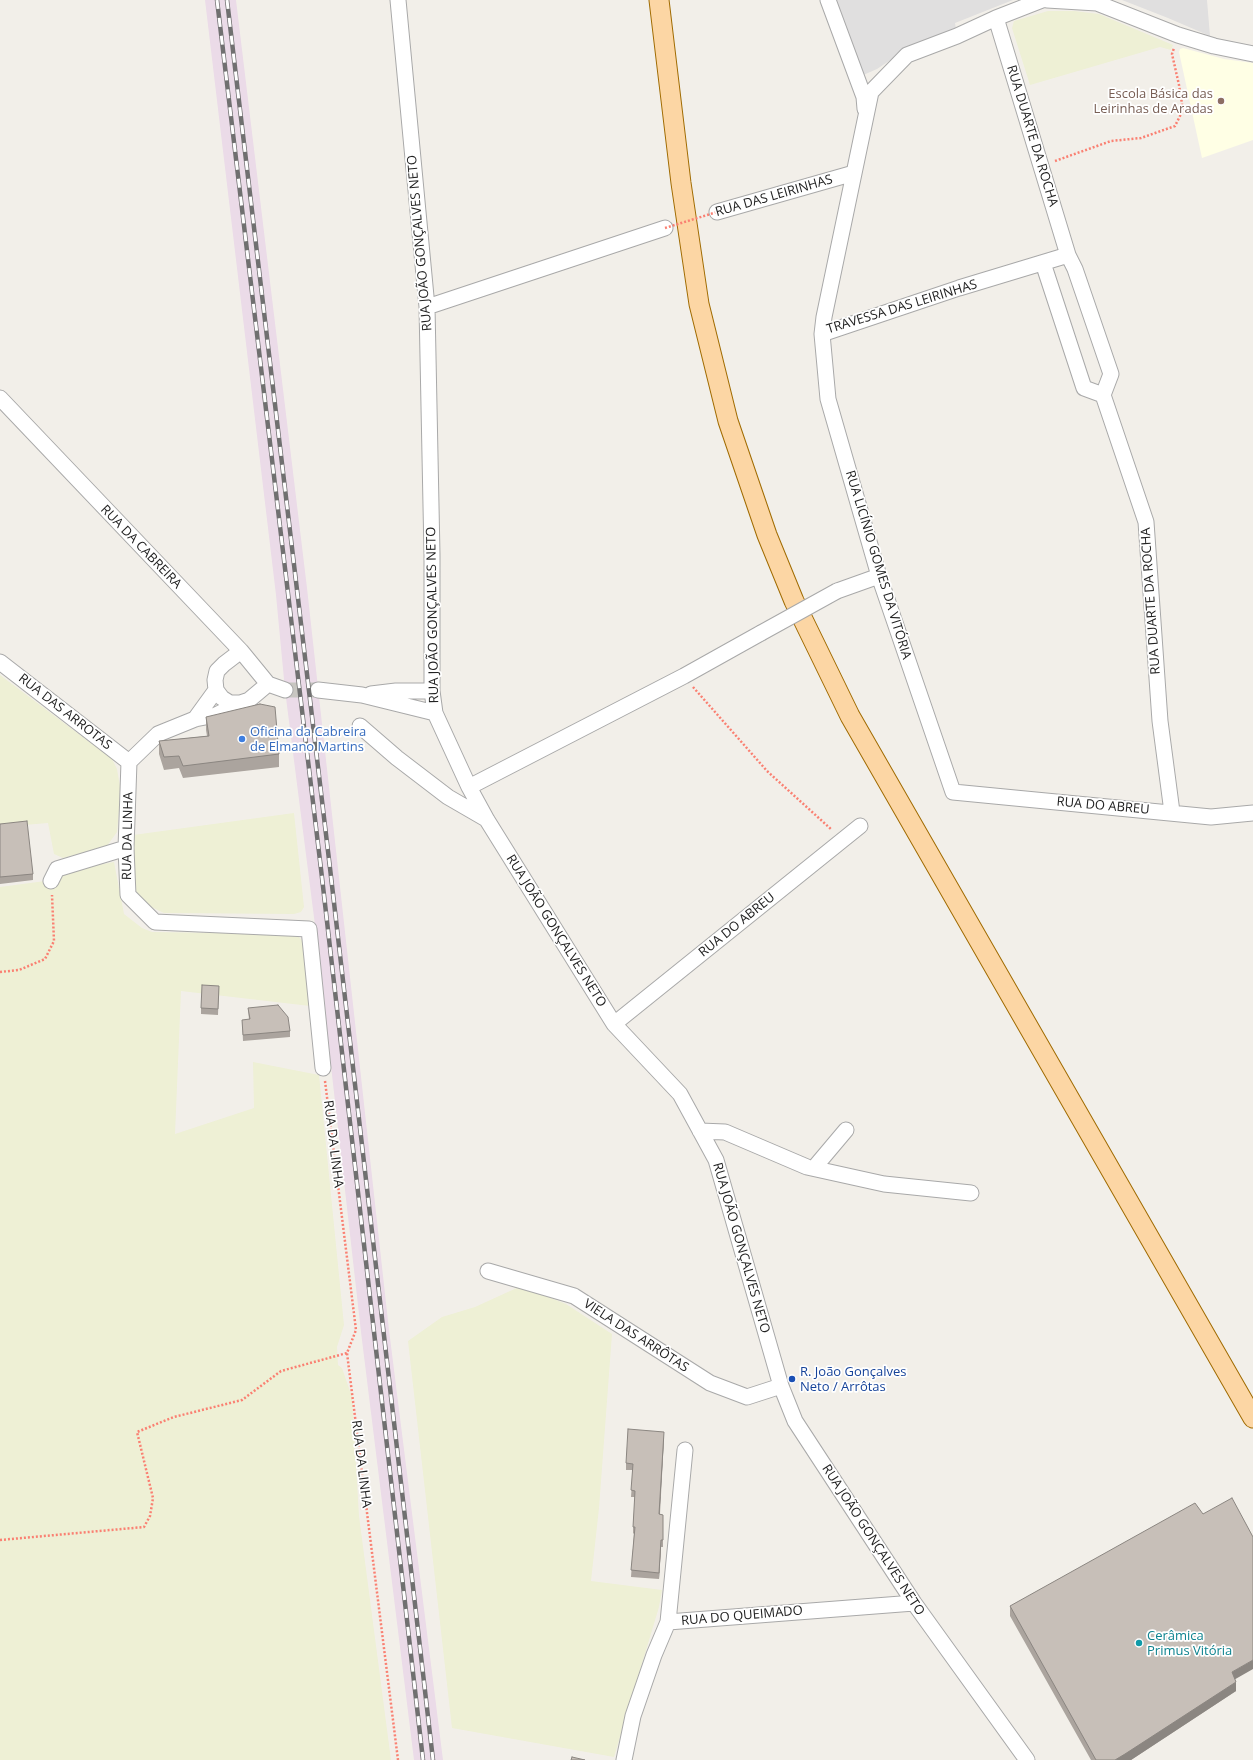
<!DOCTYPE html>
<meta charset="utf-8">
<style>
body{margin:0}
canvas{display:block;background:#f2efe9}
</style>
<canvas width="1253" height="1760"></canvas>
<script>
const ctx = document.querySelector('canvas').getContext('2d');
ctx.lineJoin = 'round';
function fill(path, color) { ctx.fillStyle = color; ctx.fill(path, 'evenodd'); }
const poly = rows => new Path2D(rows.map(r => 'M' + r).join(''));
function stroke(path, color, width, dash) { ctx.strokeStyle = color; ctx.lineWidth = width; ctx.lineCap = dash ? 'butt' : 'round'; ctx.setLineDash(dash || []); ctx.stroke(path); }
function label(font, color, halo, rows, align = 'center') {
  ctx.font = font + ' "Open Sans",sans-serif'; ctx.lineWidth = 3.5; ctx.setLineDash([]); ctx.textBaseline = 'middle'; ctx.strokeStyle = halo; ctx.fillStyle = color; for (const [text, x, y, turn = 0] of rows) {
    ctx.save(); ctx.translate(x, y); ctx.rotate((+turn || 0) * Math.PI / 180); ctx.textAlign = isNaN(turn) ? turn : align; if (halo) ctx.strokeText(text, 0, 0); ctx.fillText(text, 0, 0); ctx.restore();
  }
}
const residential = poly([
 [834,0,1013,0,955,23,956,29,913,45,877,69,861,76],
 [1122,0,1207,0,1210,36,1168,18]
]);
const industrial = poly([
 [205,0,236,0,307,588,389,1330,443,1760,414,1760,361,1332,316,933,285,690,276,595]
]);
const education = poly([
 [1183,48,1224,59,1253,63,1253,140,1202,158,1179,52,1180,49]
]);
const farmland = poly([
 [1048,11,1074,11,1099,14,1173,45,1171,50,1160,47,1030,85,1012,28,1014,21],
 [0,675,112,759,117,769,120,786,119,811,117,832,107,846,63,858,54,854,48,823,0,827],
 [294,813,304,907,301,912,294,914,164,913,147,905,139,897,135,888,133,835],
 [114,862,124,914,142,928,152,932,292,934,299,937,306,946,310,1006,181,991,175,1134,254,1108,253,1062,319,1075,344,1325,337,1347,338,1365,342,1368,352,1397,359,1516,391,1760,0,1760,0,887,45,881,62,872],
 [521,1286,566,1304,612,1334,599,1508,591,1581,662,1590,659,1607,614,1757,452,1728,408,1341,442,1317,475,1307]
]);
const minorTunnel = poly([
 [285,690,318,690]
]);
const path = poly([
 [1055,161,1111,141,1141,138,1175,126,1183,110,1179,85,1172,54,1174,48],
 [693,687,767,771,832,830],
 [0,972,19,970,45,959,54,941,52,895],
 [325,1081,356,1330,347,1353,398,1760],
 [0,1540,144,1527,150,1516,153,1498,137,1432,174,1417,242,1400,281,1371,347,1353]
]);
const minor = poly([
 [398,0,427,307,432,555,432,691,435,713,469,787,487,820,614,1024,680,1094,716,1160,781,1386,795,1421,914,1603,1027,1760],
 [828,0,864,97,865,109],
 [1042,0,996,18,957,36,907,55,871,92,824,317,822,334,828,399,879,576,953,792,1211,817,1253,813],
 [1047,0,1097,3,1178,35,1214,46,1253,54],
 [996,18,1068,255,1075,269,1111,374,1103,395,1084,388,1043,263],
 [717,212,854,173],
 [427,307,665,228],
 [822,334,959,288,1068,255],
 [1103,395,1146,522,1160,721,1172,812],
 [0,398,241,651,268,684,285,690],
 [837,591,879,576],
 [241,651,224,664,217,671,215,680,216,690,222,698,230,703,240,703,249,700,268,684],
 [0,662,129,762],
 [318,690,362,695,435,713],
 [371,694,396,691,432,691],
 [240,703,216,715,195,719,158,734,129,762,126,848,128,895,155,922,309,929,323,1068],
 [195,719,216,690],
 [360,726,397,758,448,797,486,819],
 [469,787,684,676,761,633],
 [51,881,57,869,126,848],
 [614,1024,860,826],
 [700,1131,725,1132,807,1167,884,1184,971,1193],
 [814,1168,846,1130],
 [488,1271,574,1296,710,1383,747,1397,781,1386],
 [668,1622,685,1450],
 [624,1760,633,1716,654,1655,668,1622,914,1603]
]);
const major = poly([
 [659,0,681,183,699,304,728,421,767,535,794,601,850,716,1253,1418]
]);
const rail = poly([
 [217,0,321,869,423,1760],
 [227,0,330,868,433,1760]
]);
const pathBridge = poly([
 [665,228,717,212]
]);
const minorBridge = poly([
 [761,633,837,591]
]);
const wall = poly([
 [206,717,279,754,279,767,183,778,179,768,164,770,159,754,159,741,207,736,206,730],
 [0,824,33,874,33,880,0,884],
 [219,986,218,1015,201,1014,201,1008],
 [248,1008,290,1031,290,1037,243,1041,242,1020,249,1020],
 [664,1438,660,1514,663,1515,663,1547,661,1547,659,1579,631,1577,634,1534,633,1533,633,1527,635,1497,631,1497,633,1470,626,1470,626,1463],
 [1010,1606,1235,1679,1236,1691,1131,1760,1091,1760,1010,1616]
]);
const shadedWall = poly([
 [664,1432,664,1438,659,1521,659,1514],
 [661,1540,661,1547,659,1579,659,1573],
 [1253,1660,1253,1669,1232,1681,1232,1672],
 [1236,1682,1236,1691,1131,1760,1115,1760]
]);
const building = poly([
 [260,704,275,707,279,754,183,766,179,756,164,757,159,741,209,736,206,717,260,704],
 [27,821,33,874,0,877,0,824,27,821],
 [202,985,219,986,218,1009,201,1008,202,985],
 [278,1005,288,1017,290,1031,243,1035,242,1020,250,1019,248,1008,278,1005],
 [628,1429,664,1432,659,1514,663,1515,663,1540,661,1540,659,1573,631,1570,635,1527,633,1527,635,1491,631,1490,633,1464,626,1463,628,1429],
 [1232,1498,1253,1537,1253,1660,1232,1672,1236,1682,1125,1754,1115,1760,1096,1760,1010,1606,1195,1503,1203,1514,1232,1498],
 [572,1757,585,1760,571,1760,572,1757]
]);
const markers = [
 [1221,101,4,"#8d6e63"],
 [242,739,4,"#3f7fe0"],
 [792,1379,4,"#1a4fb4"],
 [1139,1643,4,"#0f9aa8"]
];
const educationNames = [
 ["Escola Básica das",1213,94],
 ["Leirinhas de Aradas",1213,109]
];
const streetNames = [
 ["RUA DUARTE DA ROCHA",1032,136,73],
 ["RUA DAS LEIRINHAS",774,196,-16],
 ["RUA JOÃO GONÇALVES NETO",420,243,-95],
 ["TRAVESSA DAS LEIRINHAS",902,307,-17],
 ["RUA DA CABREIRA",141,547,46],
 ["RUA LICÍNIO GOMES DA VITÓRIA",878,565,73],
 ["RUA DUARTE DA ROCHA",1151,601,-94],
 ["RUA JOÃO GONÇALVES NETO",433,615,-91],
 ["RUA DAS ARROTAS",65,712,38],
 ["RUA DO ABREU",1103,806,5],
 ["RUA DA LINHA",128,836,-89],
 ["RUA DO ABREU",737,925,-39],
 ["RUA JOÃO GONÇALVES NETO",556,931,58],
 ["RUA DA LINHA",333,1144,83],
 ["RUA JOÃO GONÇALVES NETO",741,1248,74],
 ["VIELA DAS ARRÔTAS",636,1336,33],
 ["RUA DA LINHA",361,1464,83],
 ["RUA JOÃO GONÇALVES NETO",873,1540,57],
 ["RUA DO QUEIMADO",742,1616,-5]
];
const shopNames = [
 ["Oficina da Cabreira",250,732],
 ["de Elmano Martins",250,747]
];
const transitNames = [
 ["R. João Gonçalves",800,1372],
 ["Neto / Arrôtas",800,1387]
];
const cultureNames = [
 ["Cerâmica",1147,1636],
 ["Primus Vitória",1147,1651]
];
fill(residential, '#e0dfdf');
fill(industrial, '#ebdbe8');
fill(education, '#ffffe5');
fill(farmland, '#eef0d5');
stroke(minorTunnel, '#c8c6c1', 15, [15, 8]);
stroke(minor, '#a9a9a9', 17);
stroke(major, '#a06b00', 21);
stroke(path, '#fa8072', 2.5, [2, 2]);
stroke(minor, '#fff', 15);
stroke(major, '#fcd6a4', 19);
stroke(rail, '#707070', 4.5);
stroke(rail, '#fff', 3, [9]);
stroke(minorBridge, '#a9a9a9', 17, []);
stroke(pathBridge, '#fa8072', 2.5, [2, 2]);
stroke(minorBridge, '#fff', 15);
fill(wall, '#aba49e');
fill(shadedWall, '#8b8681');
fill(building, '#c7bfb8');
stroke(building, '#8b8681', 1);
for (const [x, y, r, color] of markers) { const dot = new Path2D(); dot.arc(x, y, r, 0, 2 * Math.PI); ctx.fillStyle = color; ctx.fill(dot); stroke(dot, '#fff', 1.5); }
label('13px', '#785e54', '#fff', educationNames, 'right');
label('13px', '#222', '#fff', streetNames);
label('13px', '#366cbe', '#fff', shopNames, 'left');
label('13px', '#164399', '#fff', transitNames, 'left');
label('13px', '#0d838f', '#fff', cultureNames, 'left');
</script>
